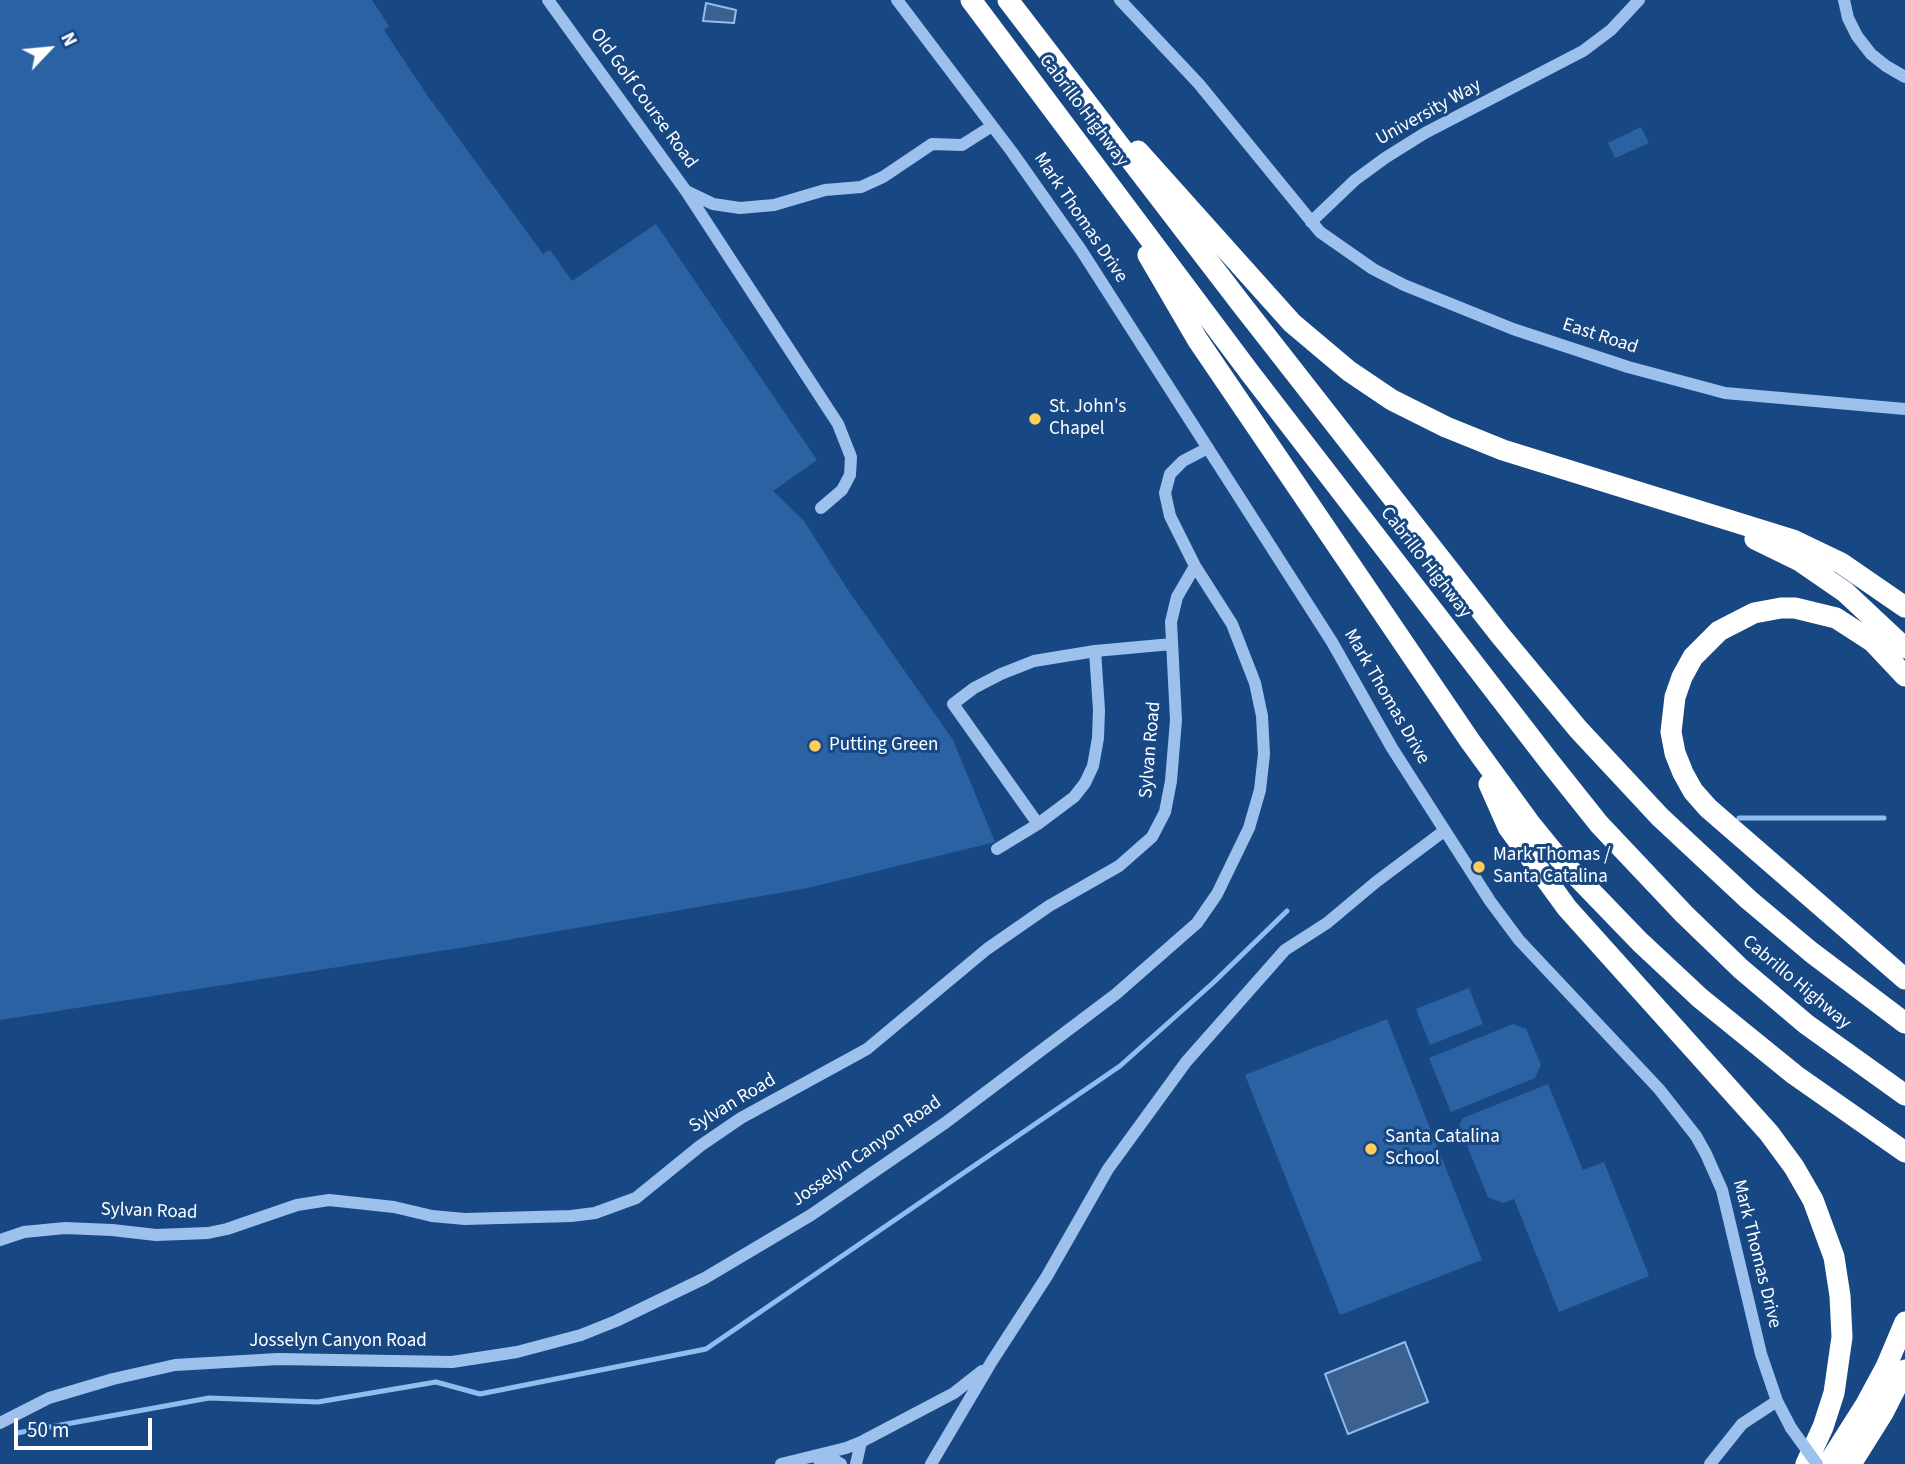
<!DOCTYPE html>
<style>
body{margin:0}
#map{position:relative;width:1905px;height:1464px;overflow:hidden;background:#184884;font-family:"Source Sans 3",sans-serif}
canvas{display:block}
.north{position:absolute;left:14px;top:14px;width:70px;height:70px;-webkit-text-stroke:5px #184884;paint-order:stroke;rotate:64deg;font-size:19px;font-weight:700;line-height:28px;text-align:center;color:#fff}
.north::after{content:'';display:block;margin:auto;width:24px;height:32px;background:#fff;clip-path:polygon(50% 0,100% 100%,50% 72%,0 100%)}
.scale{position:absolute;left:14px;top:1418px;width:138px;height:32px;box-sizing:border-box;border:4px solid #fff;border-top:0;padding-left:9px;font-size:21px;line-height:24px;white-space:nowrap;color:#fff;-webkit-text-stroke:5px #184884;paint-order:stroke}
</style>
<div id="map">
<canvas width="1905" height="1464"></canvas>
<div class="north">N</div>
<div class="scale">50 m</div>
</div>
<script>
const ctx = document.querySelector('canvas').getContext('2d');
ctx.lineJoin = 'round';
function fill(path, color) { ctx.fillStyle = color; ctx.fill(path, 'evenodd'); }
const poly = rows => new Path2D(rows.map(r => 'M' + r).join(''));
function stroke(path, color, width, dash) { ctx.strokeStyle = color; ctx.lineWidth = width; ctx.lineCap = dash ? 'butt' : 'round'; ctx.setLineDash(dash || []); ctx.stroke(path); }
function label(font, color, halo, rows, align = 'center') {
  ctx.font = font + ' "Source Sans 3",sans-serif'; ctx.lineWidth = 6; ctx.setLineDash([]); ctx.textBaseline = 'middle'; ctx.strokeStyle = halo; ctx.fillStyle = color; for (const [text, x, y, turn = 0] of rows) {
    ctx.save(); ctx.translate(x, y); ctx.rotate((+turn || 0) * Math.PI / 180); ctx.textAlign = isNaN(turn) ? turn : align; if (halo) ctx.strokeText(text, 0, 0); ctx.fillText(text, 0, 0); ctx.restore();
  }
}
const green = poly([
 [0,0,372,0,389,26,384,30,427,95,543,254,550,250,572,281,656,224,817,460,773,491,804,521,846,587,953,740,995,842,808,888,472,946,0,1020],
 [1641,127,1649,143,1615,158,1608,143],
 [1469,988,1483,1024,1430,1045,1416,1009],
 [1387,1019,1482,1260,1340,1315,1245,1075],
 [1513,1024,1526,1029,1541,1065,1535,1078,1451,1112,1429,1058],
 [1548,1084,1583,1170,1604,1162,1649,1276,1559,1312,1514,1199,1503,1203,1488,1197,1459,1126,1463,1118]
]);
const water = poly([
 [706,3,736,10,734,23,703,21,706,3],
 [1405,1342,1428,1402,1348,1434,1325,1374,1405,1342]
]);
const stream = poly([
 [1739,818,1884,818],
 [17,1433,209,1398,318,1402,436,1382,480,1394,706,1349,1120,1066,1214,982,1287,911]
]);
const minor = poly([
 [548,0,686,191,713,204,740,208,774,205,825,190,861,187,883,177,932,144,962,145,992,126],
 [897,0,1012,152,1081,250,1332,642,1392,748,1490,901,1519,940,1659,1089,1696,1136,1706,1154,1722,1190,1761,1354,1777,1401,1791,1428],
 [1120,0,1199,84,1320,232,1373,269,1404,285,1513,329,1628,367,1725,393,1905,409],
 [1844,0,1848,18,1857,36,1871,54,1886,66,1905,77],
 [686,191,838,424,851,457,850,475,842,490,821,508],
 [1311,222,1355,180,1385,158,1425,133,1583,51,1611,30,1639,0],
 [1095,651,1099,710,1098,738,1093,766,1085,783,1074,797,1038,824,953,704,974,688,1001,674,1034,661,1095,651,1172,644],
 [997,849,1038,824],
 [0,1240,24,1232,65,1228,112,1230,156,1235,208,1233,227,1229,297,1205,329,1200,394,1207,432,1216,465,1219,571,1216,595,1213,636,1198,700,1146,741,1118,867,1049,987,949,1049,906,1119,866,1152,837,1165,812,1171,781,1176,720,1171,622,1177,597,1195,566],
 [0,1423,49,1398,113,1379,175,1365,278,1359,452,1362,517,1352,581,1335,616,1321,705,1278,811,1215,945,1123,1116,994,1197,923,1217,894,1249,828,1260,790,1264,754,1262,716,1255,683,1232,624,1195,566,1170,516,1165,493,1170,474,1183,461,1208,448],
 [818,1459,834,1460,841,1464],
 [781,1464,846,1448,861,1442,954,1393,982,1371],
 [856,1464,861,1442],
 [931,1464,992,1361,1047,1276,1108,1169,1186,1062,1285,950,1327,923,1376,882,1444,831],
 [1710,1464,1742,1424,1777,1401]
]);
const highway = poly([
 [971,0,1250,373,1548,760,1599,824,1684,914,1741,969,1806,1024,1905,1095],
 [1008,0,1242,305,1500,635,1578,729,1660,817,1749,900,1811,952,1905,1023],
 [1138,151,1292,323,1349,371,1392,400,1446,427,1503,450,1793,540,1841,563,1905,607],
 [1148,255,1197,339,1470,741,1529,822,1555,854,1640,942,1700,998,1795,1075,1905,1152],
 [1755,539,1800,561,1845,592,1905,648],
 [1905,676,1873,642,1836,618,1795,608,1781,608,1754,613,1719,631,1693,657,1682,677,1675,697,1671,732,1675,753,1683,773,1693,791,1708,808,1905,979],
 [1489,784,1508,827,1567,908,1769,1133,1794,1167,1813,1200,1834,1257,1840,1296,1842,1337,1834,1393,1823,1427,1806,1464],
 [1828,1464,1866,1404,1886,1367,1905,1322],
 [1851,1464,1883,1413,1905,1370]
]);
const minorBridge = poly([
 [1791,1428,1817,1464]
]);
const markers = [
 [1035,419,7,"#ffcd58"],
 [815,746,7,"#ffcd58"],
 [1479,867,7,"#ffcd58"],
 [1371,1149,7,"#ffcd58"]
];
const streetNames = [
 ["Old Golf Course Road",643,99,54],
 ["Cabrillo Highway",1083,111,53],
 ["University Way",1429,113,-29],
 ["Mark Thomas Drive",1080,218,56],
 ["East Road",1600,337,18],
 ["Cabrillo Highway",1425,563,52],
 ["Mark Thomas Drive",1386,697,60],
 ["Sylvan Road",1151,750,-85],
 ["Cabrillo Highway",1796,983,40],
 ["Sylvan Road",733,1104,-31],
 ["Josselyn Canyon Road",867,1152,-35],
 ["Sylvan Road",149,1212,2],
 ["Mark Thomas Drive",1756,1254,76],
 ["Josselyn Canyon Road",338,1342]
];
const poiNames = [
 ["St. John's",1049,408],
 ["Chapel",1049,430],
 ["Putting Green",829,746],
 ["Mark Thomas /",1493,856],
 ["Santa Catalina",1493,878],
 ["Santa Catalina",1385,1138],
 ["School",1385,1160]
];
fill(green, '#2b62a3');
fill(water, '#3d618e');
stroke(water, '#8fbdef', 2);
stroke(stream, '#8fbdef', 5);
stroke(minor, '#9dc1ec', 12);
stroke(highway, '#fff', 21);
stroke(minorBridge, '#9dc1ec', 12);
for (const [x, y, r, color] of markers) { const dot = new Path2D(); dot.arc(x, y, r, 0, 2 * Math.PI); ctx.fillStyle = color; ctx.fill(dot); stroke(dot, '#184884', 2.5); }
label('19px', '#fff', '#184884', streetNames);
label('19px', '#fff', '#184884', poiNames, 'left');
</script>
